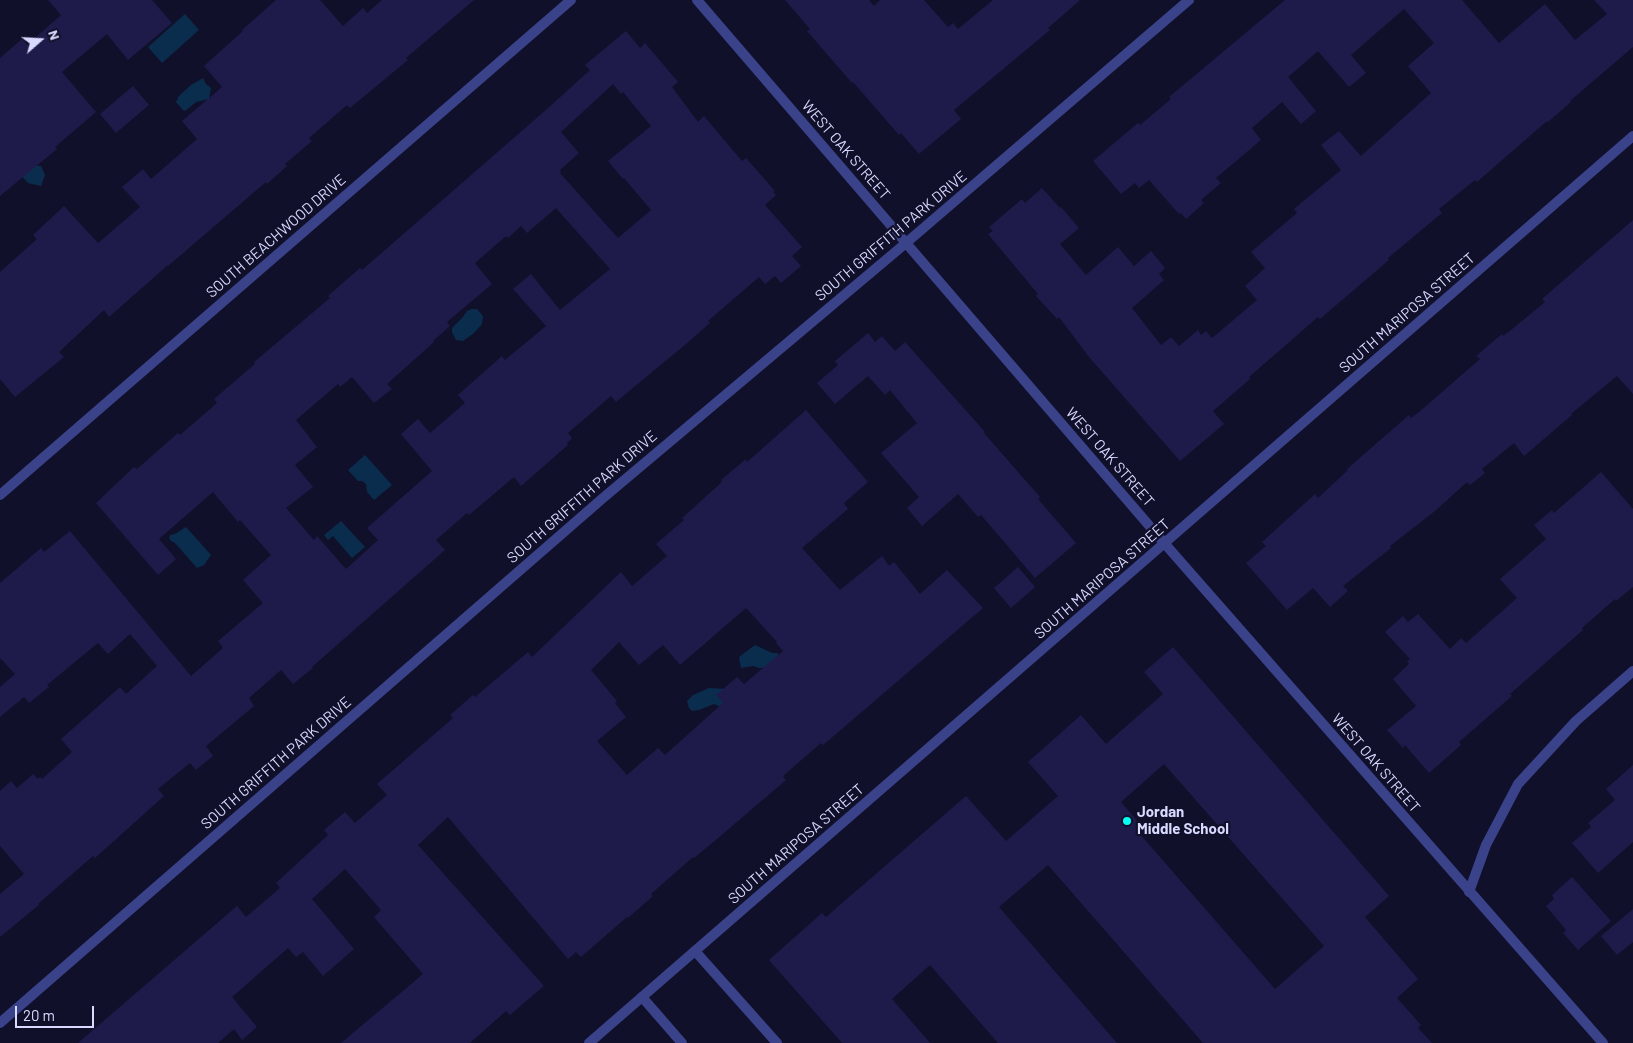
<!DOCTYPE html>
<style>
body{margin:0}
#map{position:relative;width:1633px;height:1043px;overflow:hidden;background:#10102a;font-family:Barlow,sans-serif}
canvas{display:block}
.north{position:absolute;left:15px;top:15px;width:50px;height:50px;-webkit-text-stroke:4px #10102a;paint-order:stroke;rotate:71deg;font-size:14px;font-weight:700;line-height:20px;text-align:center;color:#d9daff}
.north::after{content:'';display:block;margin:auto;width:18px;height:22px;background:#d9daff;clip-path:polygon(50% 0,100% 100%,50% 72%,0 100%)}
.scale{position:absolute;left:15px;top:1006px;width:79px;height:22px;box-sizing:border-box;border:2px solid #d9daff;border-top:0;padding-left:6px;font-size:15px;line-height:18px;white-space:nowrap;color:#d9daff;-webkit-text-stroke:4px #10102a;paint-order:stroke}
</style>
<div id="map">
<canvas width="1633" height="1043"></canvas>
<div class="north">N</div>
<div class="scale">20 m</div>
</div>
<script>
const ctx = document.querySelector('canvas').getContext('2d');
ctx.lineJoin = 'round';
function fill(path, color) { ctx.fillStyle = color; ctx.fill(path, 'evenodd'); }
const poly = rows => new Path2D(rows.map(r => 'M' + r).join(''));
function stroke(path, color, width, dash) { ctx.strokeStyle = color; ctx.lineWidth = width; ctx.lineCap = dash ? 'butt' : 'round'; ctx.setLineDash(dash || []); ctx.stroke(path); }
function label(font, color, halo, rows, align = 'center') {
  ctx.font = font + ' Barlow,sans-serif'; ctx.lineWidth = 4.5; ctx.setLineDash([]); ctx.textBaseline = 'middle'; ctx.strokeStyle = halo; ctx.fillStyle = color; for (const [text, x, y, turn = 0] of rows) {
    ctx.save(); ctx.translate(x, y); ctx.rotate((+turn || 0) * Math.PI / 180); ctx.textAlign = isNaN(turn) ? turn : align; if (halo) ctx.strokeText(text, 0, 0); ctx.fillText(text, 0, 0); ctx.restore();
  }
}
const water = poly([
 [185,14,199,30,162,63,148,47],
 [203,78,206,84,211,88,209,99,196,102,185,111,183,110,176,102,179,96,191,85],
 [9,162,41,166,45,175,41,186,28,183],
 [472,309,477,309,483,316,482,324,474,333,463,341,456,340,452,332,452,328,462,318,467,311],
 [365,455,392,485,374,500,367,492,366,484,362,481,358,481,348,470],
 [341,521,365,547,352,558,333,536,328,540,324,535],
 [186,527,211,555,204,565,197,568,175,543,171,541,169,538,170,535,175,534],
 [755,645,772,653,778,653,779,667,759,668,753,666,741,668,739,657],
 [709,688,725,689,730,692,721,707,714,704,699,710,692,711,689,708,687,701,693,695]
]);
const building = poly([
 [48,0,152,0,172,23,128,60,107,34,62,72,96,112,55,147,57,149,0,196,0,58,22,39,27,45,61,15],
 [276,0,320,0,343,26,363,8,367,13,382,0,474,0,406,58,408,60,350,108,347,105,309,138,312,141,285,164,287,166,267,184,266,182,168,266,168,265,109,317,104,310,59,352,64,357,15,397,0,379,0,272,37,239,33,235,64,206,98,243,140,207,122,187,143,169,151,179,197,139,182,121,222,87,204,66,243,31,242,30],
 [785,0,869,0,874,6,880,0,924,0,948,27,953,23,958,29,993,0,1080,0,1048,28,1050,30,954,110,961,119,919,154,901,133,899,135,853,82,852,83,807,31,810,29],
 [1285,0,1462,0,1499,43,1545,4,1575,40,1607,14,1594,0,1633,0,1633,47,1570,101,1571,102,1548,122,1547,121,1477,182,1475,180,1439,209,1442,213,1388,258,1389,260,1320,319,1318,317,1249,377,1250,379,1213,411,1224,424,1180,461,1089,357,1059,317,1057,319,1036,296,1038,294,988,234,993,231,989,227,1022,199,1025,203,1042,188,1060,208,1061,207,1079,228,1060,244,1086,275,1118,247,1134,266,1151,251,1165,268,1159,274,1164,280,1132,308,1161,345,1171,337,1179,346,1198,330,1201,335,1206,331,1212,338,1257,300,1245,286,1265,268,1251,252,1297,213,1294,209,1341,170,1321,145,1339,131,1361,156,1431,93,1408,66,1434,43,1404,9,1351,55,1366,73,1349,87,1318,51,1288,77,1316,111,1301,124,1282,102,1252,128,1261,140,1216,178,1221,183,1201,200,1204,203,1186,219,1181,213,1179,214,1149,180,1139,188,1135,183,1121,194,1093,161,1138,123,1140,125,1171,99,1169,97],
 [626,31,640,48,645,43,678,82,672,87,698,122,704,116,742,161,746,158,775,191,773,192,776,195,765,205,802,247,792,256,801,266,781,283,775,276,765,284,759,277,708,321,710,323,686,344,616,402,611,396,568,433,572,438,567,443,568,445,521,486,514,477,469,515,467,513,436,540,445,550,312,667,313,668,293,684,281,670,249,698,254,706,206,746,213,756,196,770,190,763,158,789,164,796,95,858,93,856,38,904,39,905,0,937,0,894,24,874,0,846,0,791,11,781,17,788,33,774,38,779,40,777,42,779,72,752,61,739,120,687,126,694,157,666,130,634,108,654,98,643,47,685,49,687,29,703,24,697,0,717,0,687,15,674,0,658,0,583,41,548,44,552,70,531,191,676,223,648,218,641,263,603,243,580,271,555,240,520,238,522,213,492,159,539,176,559,158,575,96,503,134,467,137,469,178,433,180,435,217,403,214,399,255,364,254,362,330,298,328,296,360,268,362,270,547,109,590,70,585,65],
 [613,84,621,94,623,92,651,126,608,161,623,179,624,178,651,210,618,238,560,173,561,172,560,170,579,153,561,132],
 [556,208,610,269,560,310,531,274,513,289,546,326,505,360,502,356,458,395,465,403,430,433,418,419,401,434,432,471,367,528,378,540,346,569,317,536,314,540,286,508,313,487,295,465,317,447,296,420,338,384,340,387,352,377,374,403,392,389,387,384,434,342,433,341,450,326,447,322,492,284,475,263,506,236,508,238,521,226,527,233],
 [133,86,149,105,116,133,100,114],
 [1633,220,1633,394,1617,376,1571,414,1572,415,1524,456,1514,443,1482,469,1485,473,1470,485,1467,482,1435,511,1390,546,1391,548,1343,586,1348,591,1330,607,1313,588,1287,610,1246,563,1266,546,1262,542,1315,494,1318,498,1348,470,1347,469,1409,415,1411,418,1419,412,1480,359,1476,356,1502,334,1503,336,1511,330,1545,302,1542,299],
 [868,333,875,342,882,336,895,351,905,342,985,432,984,433,1040,497,1038,499,1076,543,1035,578,981,515,978,517,958,494,922,526,907,508,919,497,881,453,917,423,890,390,885,395,868,376,835,404,817,383,838,365,835,361],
 [806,410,868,482,844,503,848,509,802,548,840,590,882,556,889,566,894,562,920,594,947,570,983,608,829,740,823,745,821,743,783,776,786,780,717,839,694,858,693,857,651,894,653,896,628,918,627,917,581,957,576,952,568,959,448,817,418,845,544,986,510,1015,506,1011,470,1043,341,1043,423,974,374,917,381,910,345,869,312,899,354,949,323,976,303,952,296,957,288,948,232,997,257,1027,242,1040,234,1029,218,1043,78,1043,237,906,246,917,280,888,276,883,328,835,324,830,345,812,355,823,387,795,377,784,453,718,450,715,473,695,475,697,528,652,532,657,621,572,632,586,667,556,656,544,684,520,682,518,722,482,721,480,746,459,747,462],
 [746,608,777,642,776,643,783,651,744,684,737,677,716,695,723,703,665,755,658,748,627,775,597,741,626,717,615,703,617,701,591,670,619,642,639,665,663,645,680,665],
 [1601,472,1633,509,1633,587,1616,601,1615,599,1582,628,1583,630,1510,694,1512,696,1459,742,1461,745,1429,773,1405,745,1403,748,1387,730,1416,706,1393,679,1409,664,1407,661,1410,659,1385,632,1403,616,1408,622,1418,614,1450,649,1461,638,1466,643,1517,598,1500,579,1546,539,1534,525,1552,510,1554,513],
 [1018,567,1035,587,1011,608,994,588],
 [1173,647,1389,896,1365,917,1418,979,1397,998,1421,1025,1418,1028,1432,1043,1203,1043,1048,865,999,907,1117,1043,998,1043,930,965,892,999,930,1043,842,1043,769,960,822,913,826,917,966,796,1006,841,1058,796,1028,762,1081,715,1106,744,1163,694,1144,672],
 [1164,764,1324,946,1275,989,1139,833,1144,829,1121,802],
 [1633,765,1633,842,1598,873,1572,843,1591,827,1588,823,1615,800,1606,789],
 [1572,877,1611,921,1578,950,1563,933,1566,930,1546,906,1554,899,1552,895],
 [1633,909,1633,942,1617,955,1601,936]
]);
const service = poly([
 [695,951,777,1043],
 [642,997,682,1043]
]);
const minor = poly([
 [697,0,1165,544,1603,1043],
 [0,495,571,0],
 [1469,892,1486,845,1518,784,1576,721,1633,671],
 [0,1023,603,498,906,243,1189,0],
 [589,1043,1633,136]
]);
const markers = [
 [1127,821,5,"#05fff3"]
];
const streetNames = [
 ["WEST OAK STREET",846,150,49],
 ["SOUTH BEACHWOOD DRIVE",276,236,-41],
 ["SOUTH GRIFFITH PARK DRIVE",891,236,-40],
 ["SOUTH MARIPOSA STREET",1407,313,-41],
 ["WEST OAK STREET",1110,457,49],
 ["SOUTH GRIFFITH PARK DRIVE",582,497,-41],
 ["SOUTH MARIPOSA STREET",1102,579,-41],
 ["SOUTH GRIFFITH PARK DRIVE",276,763,-41],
 ["WEST OAK STREET",1376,763,49],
 ["SOUTH MARIPOSA STREET",796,844,-41]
];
const poiNames = [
 ["Jordan",1137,812],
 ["Middle School",1137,829]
];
fill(water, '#0b2d4d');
fill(building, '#1e1b4b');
stroke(service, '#3a428a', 10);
stroke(minor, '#3a428a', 10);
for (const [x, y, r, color] of markers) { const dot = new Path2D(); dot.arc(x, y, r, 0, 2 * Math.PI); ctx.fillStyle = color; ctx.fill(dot); stroke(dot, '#10102a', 2); }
label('15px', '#d9daff', '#10102a', streetNames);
label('bold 15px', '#d9daff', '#10102a', poiNames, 'left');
</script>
